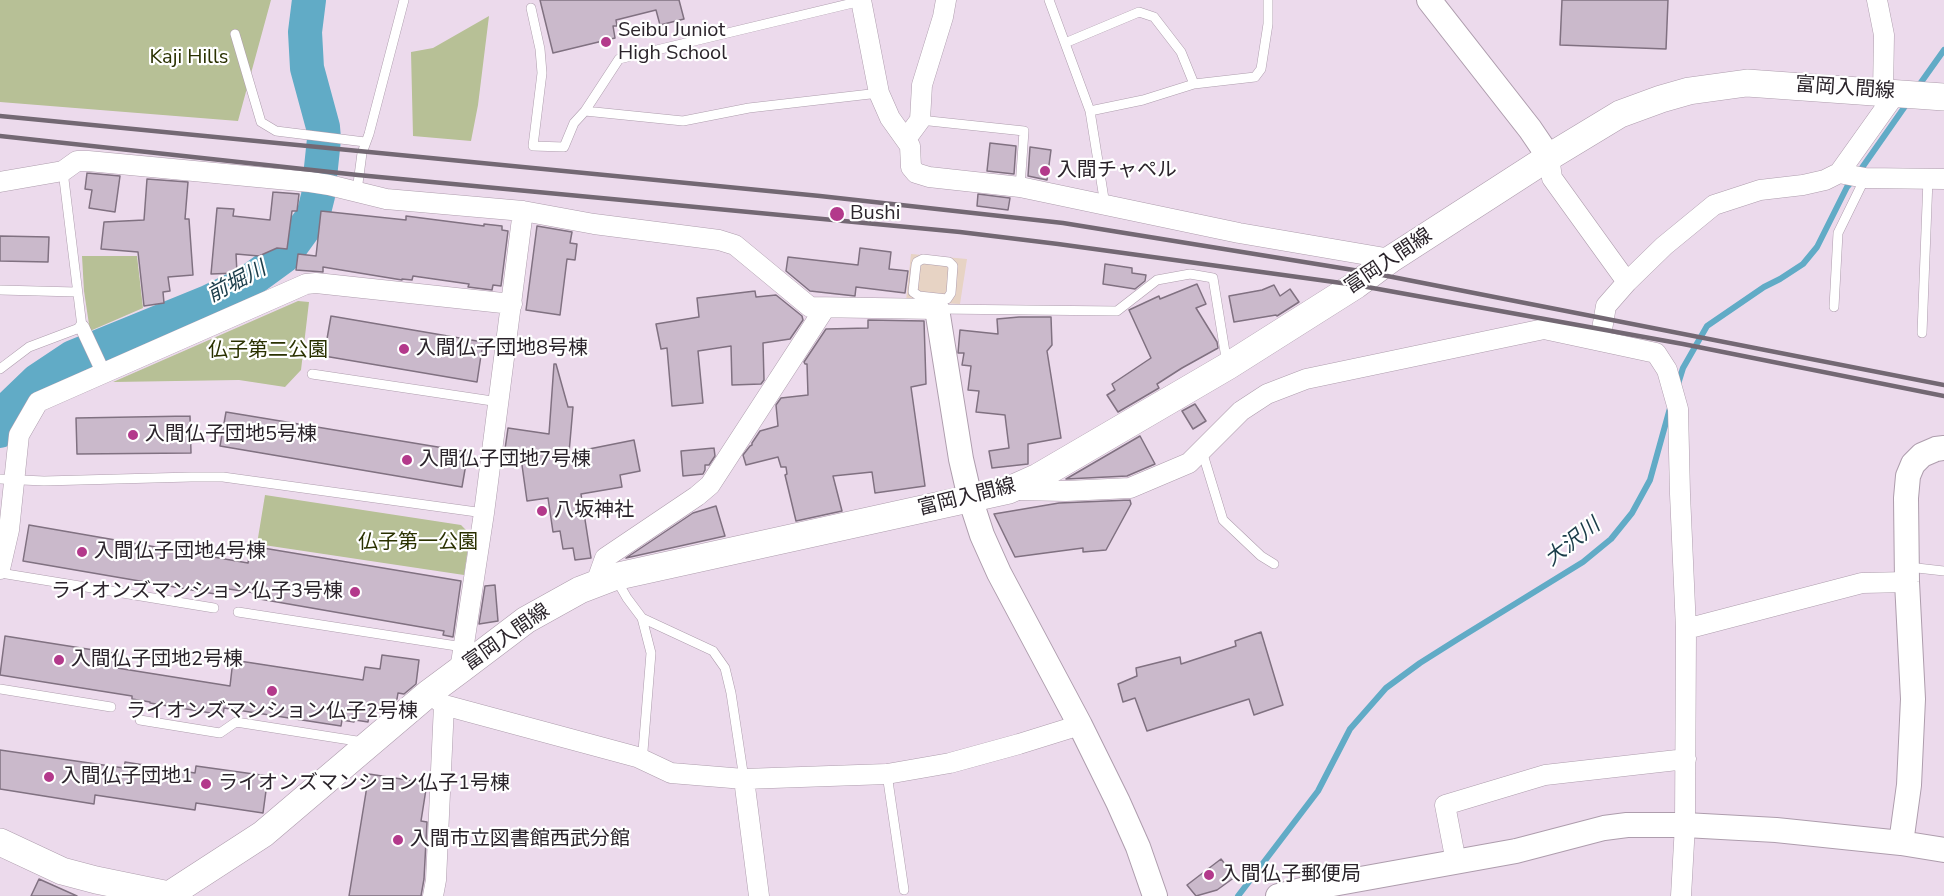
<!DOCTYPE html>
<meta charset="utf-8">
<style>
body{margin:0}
canvas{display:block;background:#ecdaec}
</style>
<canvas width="1944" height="896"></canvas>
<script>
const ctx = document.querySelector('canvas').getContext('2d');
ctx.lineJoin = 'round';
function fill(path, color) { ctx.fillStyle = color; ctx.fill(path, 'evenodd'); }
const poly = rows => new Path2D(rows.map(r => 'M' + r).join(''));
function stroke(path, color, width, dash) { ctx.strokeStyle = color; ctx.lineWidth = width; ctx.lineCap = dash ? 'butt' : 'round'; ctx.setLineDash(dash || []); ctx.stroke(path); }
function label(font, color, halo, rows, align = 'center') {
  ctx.font = font + ' "Nunito Sans","Noto Sans JP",sans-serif'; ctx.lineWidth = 4.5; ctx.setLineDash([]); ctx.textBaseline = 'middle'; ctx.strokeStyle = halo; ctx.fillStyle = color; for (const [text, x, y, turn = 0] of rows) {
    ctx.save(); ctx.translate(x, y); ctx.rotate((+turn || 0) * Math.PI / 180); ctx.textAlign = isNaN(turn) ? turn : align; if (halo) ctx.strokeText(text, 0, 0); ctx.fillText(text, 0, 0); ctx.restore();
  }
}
const industrial = poly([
 [911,254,967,259,960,304,906,301]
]);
const green = poly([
 [0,0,271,0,238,121,0,102],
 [489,16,478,105,471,141,413,136,411,52,433,48],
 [82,256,137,256,143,308,90,331,84,291],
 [298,301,309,302,301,370,285,387,239,380,113,382],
 [265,495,461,525,470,534,464,575,257,544]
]);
const stream = poly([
 [1917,88,1944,50],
 [1859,172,1908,102],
 [1678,384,1683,368,1707,326,1764,287,1780,279,1803,264,1817,247,1847,187,1853,180],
 [1238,896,1318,791,1350,729,1386,688,1420,663,1458,639,1583,562,1611,539,1632,513,1650,480,1670,408]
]);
const river = poly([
 [0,431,11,406,37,381,73,357,208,302,247,283,284,256,313,216,318,196,324,139,323,127,307,68,305,32,309,0]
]);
const building = poly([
 [540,0,679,0,684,19,660,25,656,10,616,20,617,26,613,26,615,38,553,53,540,0],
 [1562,0,1668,0,1666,49,1560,45,1562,0],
 [990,143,1016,146,1014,174,987,171,990,143],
 [1030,147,1051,150,1047,180,1028,176,1030,147],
 [87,173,120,176,115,212,89,208,92,190,85,189,87,173],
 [147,179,188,182,185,219,189,219,193,275,168,277,170,291,163,292,164,303,144,306,138,252,101,249,104,222,144,220,147,179],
 [273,192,299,194,297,211,292,211,287,249,277,248,259,256,236,254,237,273,211,274,217,208,234,209,233,216,270,220,273,192],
 [978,194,1010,198,1008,210,977,206,978,194],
 [321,211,406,220,406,216,484,226,484,224,502,226,502,230,508,231,501,286,493,285,492,290,468,287,469,284,413,276,412,280,402,279,402,280,323,267,323,272,296,270,298,254,316,256,321,211],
 [537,226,572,232,570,243,577,244,575,260,567,259,560,315,526,310,537,226],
 [0,236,49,237,48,262,0,261,0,236],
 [860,248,891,252,889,269,908,271,905,293,856,287,855,296,810,291,786,271,788,257,858,265,860,248],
 [1105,264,1132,268,1132,273,1146,275,1145,281,1135,289,1103,284,1105,264],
 [1197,284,1206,304,1196,308,1217,342,1218,348,1182,368,1157,384,1159,388,1118,412,1107,395,1115,390,1112,384,1151,358,1129,310,1159,296,1160,299,1197,284],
 [1274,285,1280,296,1290,289,1299,302,1277,316,1276,315,1234,322,1229,296,1262,290,1274,285],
 [755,291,756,297,776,295,802,316,803,320,790,339,763,343,764,380,761,384,732,385,731,346,698,351,703,403,672,406,667,348,661,349,656,324,699,317,697,298,755,291],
 [331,316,483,342,477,382,324,356,331,316],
 [1019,317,1051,317,1052,345,1047,351,1061,438,1028,444,1028,464,992,468,989,451,1009,448,1005,415,976,412,979,391,968,390,971,366,962,365,964,353,958,353,960,330,998,334,997,319,1019,317],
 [868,320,924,321,926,384,911,387,925,486,875,493,872,472,833,476,842,511,796,521,785,475,787,474,786,467,781,467,778,457,746,465,743,455,750,446,752,445,752,443,760,431,778,426,776,405,781,398,808,395,807,364,805,364,804,362,826,329,868,328,868,320],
 [554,364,556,364,568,407,573,407,569,453,634,440,640,471,620,475,622,487,581,494,591,558,575,560,573,548,563,549,560,531,553,532,548,498,527,501,521,458,504,456,508,428,549,434,554,364],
 [1195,404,1206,421,1193,429,1182,411,1195,404],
 [226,412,468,452,462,487,220,446,226,412],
 [190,416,191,453,77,454,76,418,190,416],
 [1140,436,1155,464,1127,476,1066,479,1140,436],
 [714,448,715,456,709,465,705,465,705,470,703,474,683,476,681,451,714,448],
 [1130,500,1131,504,1106,550,1083,552,1083,548,1015,557,994,514,1059,503,1130,500],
 [716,506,725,536,626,558,693,513,716,506],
 [29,525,248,563,251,546,461,581,453,637,443,635,444,631,254,598,255,593,222,588,221,595,23,561,29,525],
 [495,585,498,621,479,624,485,586,495,585],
 [1261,632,1283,705,1254,715,1249,699,1147,731,1135,698,1123,702,1118,684,1137,676,1136,668,1180,657,1181,664,1236,646,1235,641,1261,632],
 [5,636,119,654,117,668,230,686,233,660,363,680,365,667,380,669,382,655,419,660,416,684,404,694,398,693,397,699,393,703,384,702,383,710,370,708,368,722,355,720,354,722,342,720,341,726,224,708,223,715,150,703,150,702,132,699,132,696,0,675,5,636],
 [0,750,124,768,125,762,195,773,196,766,268,776,263,813,196,803,195,810,95,795,94,804,0,789,0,750],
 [369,774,427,783,421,821,427,822,424,879,421,896,349,896,369,774],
 [1221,859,1235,877,1217,890,1196,896,1187,885,1221,859],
 [39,879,77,896,31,896,39,879]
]);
const service = poly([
 [1049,0,1090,111,1105,205],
 [531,8,540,49,542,73,533,146,564,147,574,123,585,111,619,59,861,1],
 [235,34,261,122,276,131,365,142],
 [1065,43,1139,12,1154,17,1181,52,1194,84],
 [585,111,683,121,749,108,879,93],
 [1090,111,1143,100,1194,84,1255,77,1261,69,1268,24,1268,0],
 [920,120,1024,131,1020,187],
 [357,191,362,153,369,134,404,0],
 [923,259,949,262,953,266,951,293,947,299,919,296,913,292,916,265,917,262,923,259],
 [0,290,76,292],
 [1834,307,1838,233,1865,178],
 [938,309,1117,311,1157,280,1190,274,1213,278,1227,364],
 [1922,333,1928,179],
 [0,369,29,347,82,327,63,171],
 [312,374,499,402],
 [1202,451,1223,520,1261,556,1274,564],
 [0,479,44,481,191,477,223,477,484,513],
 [1908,567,1944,571],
 [0,573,214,608],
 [616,579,627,598,642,618,651,653,643,751,637,757],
 [238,612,463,647],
 [642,618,713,651,725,668,731,693,744,779],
 [0,689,111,707],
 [140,720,220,733,236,722,363,742],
 [887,774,904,890]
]);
const pedestrian = poly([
 [82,327,103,372]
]);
const minor = poly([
 [861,0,879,93,890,118,910,146,911,167,916,173,929,177,1020,187,1239,233,1391,259],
 [1877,0,1884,35,1883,93],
 [906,139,920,120,922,85,943,17,946,0],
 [1549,157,1552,178,1627,282],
 [1839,173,1865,178,1944,179],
 [0,182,63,171,77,161,88,161,310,182,329,185,386,199,523,211,594,224,719,240,735,245,810,307,937,309],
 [1600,341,1606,306,1627,282,1664,246,1714,205,1760,190,1803,185,1825,180,1839,173,1896,93],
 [1016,490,1066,491,1130,488,1189,463,1241,411,1267,394,1306,379,1544,329,1656,353,1667,370,1678,409,1680,494,1686,629,1685,825,1681,896],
 [0,569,9,530,19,435,38,402,306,284,316,283,512,304],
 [596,583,605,558,697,496,710,485,825,308],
 [1686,629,1862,583,1907,582],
 [460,670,484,513,523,211],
 [444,705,637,757,671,773,744,779,887,774,950,763,1019,744,1080,725],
 [744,779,759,896],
 [1456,862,1445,805,1545,775,1686,759],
 [433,896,436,880,444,705,434,697]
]);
const tertiary = poly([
 [1429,0,1530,129,1549,157],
 [937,309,961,459,970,498,982,535,999,573,1080,725,1118,802,1138,847,1155,896],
 [1901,843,1909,785,1913,699,1907,582,1906,498,1908,476,1913,464,1922,455,1936,449,1944,448],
 [1278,896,1305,889,1516,851,1604,828,1627,825,1685,825,1776,830,1901,843,1944,850]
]);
const secondary = poly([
 [0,842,62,871,96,880,169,895,263,834,429,693,460,670,526,620,580,590,614,577,1009,490,1038,477,1228,366,1356,285,1391,259,1549,157,1620,114,1661,99,1689,91,1747,83,1944,97]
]);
const rail = poly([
 [0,116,820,196,1063,223,1372,273,1944,385],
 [0,136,358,175,960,232,1058,244,1356,285,1683,344,1944,396]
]);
const markers = [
 [606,42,6,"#b3398b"],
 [1045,171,6,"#b3398b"],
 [837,214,8,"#b3398b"],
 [404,349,6,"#b3398b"],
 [133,435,6,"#b3398b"],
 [407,460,6,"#b3398b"],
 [542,511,6,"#b3398b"],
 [82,552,6,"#b3398b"],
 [355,592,6,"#b3398b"],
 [59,660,6,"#b3398b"],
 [272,691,6,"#b3398b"],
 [49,777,6,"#b3398b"],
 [206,784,6,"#b3398b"],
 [398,840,6,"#b3398b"],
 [1209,875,6,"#b3398b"]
];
const poiNames = [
 ["Seibu Juniot",618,31],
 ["High School",618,54],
 ["入間チャペル",1057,171],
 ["Bushi",850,214],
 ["入間仏子団地8号棟",416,349],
 ["入間仏子団地5号棟",145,435],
 ["入間仏子団地7号棟",419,460],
 ["八坂神社",554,511],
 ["入間仏子団地4号棟",94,552],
 ["ライオンズマンション仏子3号棟",343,592,"right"],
 ["入間仏子団地2号棟",71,660],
 ["ライオンズマンション仏子2号棟",272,712,"center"],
 ["入間仏子団地1",61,777],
 ["ライオンズマンション仏子1号棟",218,784],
 ["入間市立図書館西武分館",410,840],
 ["入間仏子郵便局",1221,875]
];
const parkNames = [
 ["Kaji Hills",189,58],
 ["仏子第二公園",268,351],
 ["仏子第一公園",418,543]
];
const streetNames = [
 ["富岡入間線",1845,89,4],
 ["富岡入間線",1389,262,-34],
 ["富岡入間線",967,498,-14],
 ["富岡入間線",507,638,-35]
];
const waterNames = [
 ["前堀川",237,283,-28],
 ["大沢川",1573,543,-38]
];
fill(industrial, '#e7d3c4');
fill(green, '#b7c096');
stroke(stream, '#61abc6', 6);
stroke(river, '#61abc6', 34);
fill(building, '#cab9cb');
stroke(building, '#807181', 1.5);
stroke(service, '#ae9dad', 10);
stroke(pedestrian, '#ae9dad', 15);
stroke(minor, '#ae9dad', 21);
stroke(tertiary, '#ae9dad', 26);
stroke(secondary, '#ae9dad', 28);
stroke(service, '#fff', 9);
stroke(pedestrian, '#fff', 14);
stroke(minor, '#fff', 20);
stroke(tertiary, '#fff', 24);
stroke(secondary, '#fff', 27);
stroke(rail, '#736873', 4.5);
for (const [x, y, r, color] of markers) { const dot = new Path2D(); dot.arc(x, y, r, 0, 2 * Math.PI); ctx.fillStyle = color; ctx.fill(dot); stroke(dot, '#fff', 2); }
label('20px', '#2b242b', '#fff', poiNames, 'left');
label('20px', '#2a3100', '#fff', parkNames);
label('20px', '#2b242b', '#fff', streetNames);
label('italic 21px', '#1a3c49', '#fff', waterNames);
</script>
